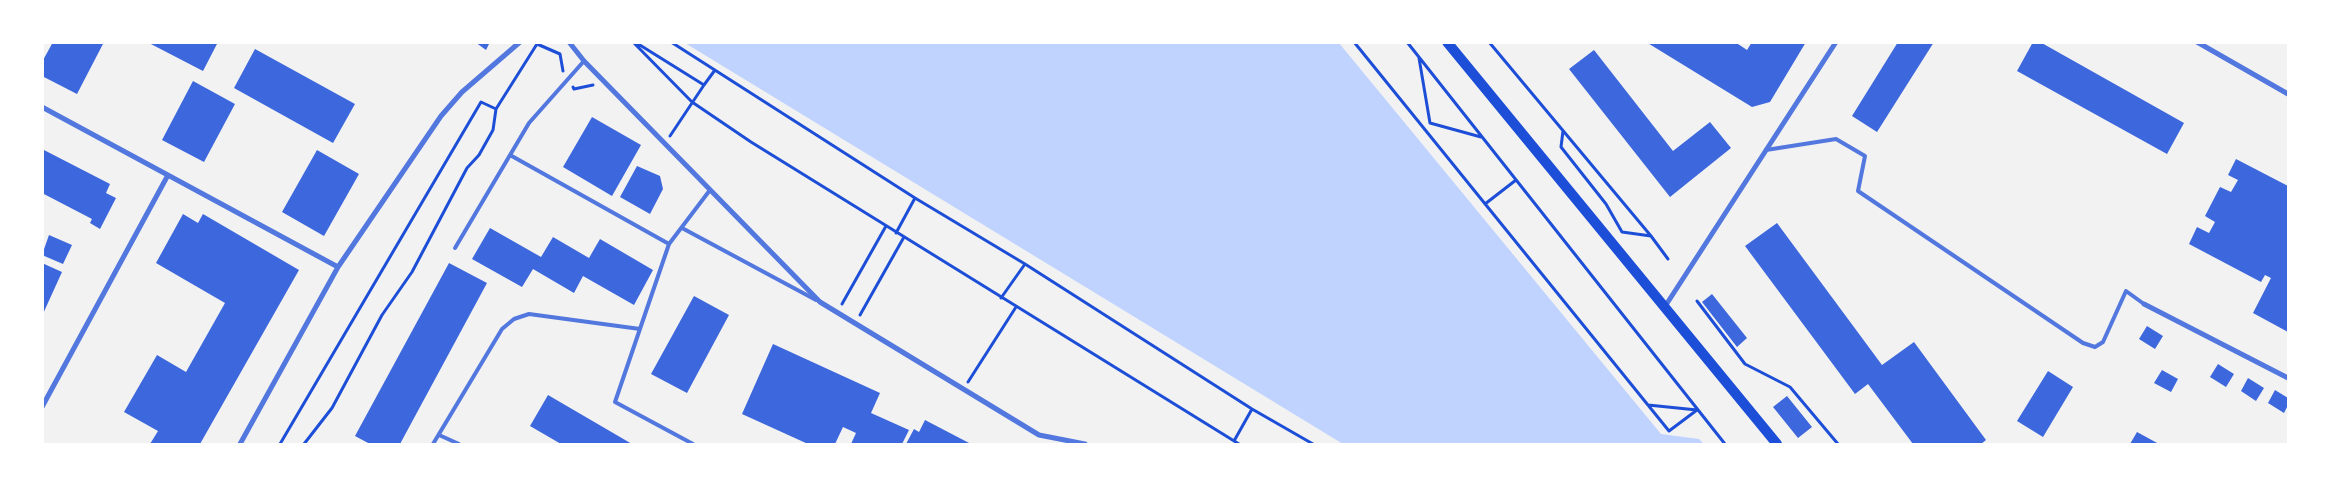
<!DOCTYPE html>
<style>
body{margin:0}
#map{position:relative;width:2331px;height:487px;overflow:hidden;background:#f2f2f2;font-family:"IBM Plex Sans",sans-serif}
canvas{display:block}
.frame{position:absolute;inset:0;border:44px solid #fff;pointer-events:none}
</style>
<div id="map">
<canvas width="2331" height="487"></canvas>
<div class="frame"></div>
</div>
<script>
const ctx = document.querySelector('canvas').getContext('2d');
ctx.lineJoin = 'round';
function fill(path, color) { ctx.fillStyle = color; ctx.fill(path, 'evenodd'); }
const poly = rows => new Path2D(rows.map(r => 'M' + r).join(''));
function stroke(path, color, width, dash) { ctx.strokeStyle = color; ctx.lineWidth = width; ctx.lineCap = dash ? 'butt' : 'round'; ctx.setLineDash(dash || []); ctx.stroke(path); }
const water = poly([
 [685,43,1339,43,1661,434,1699,439,1704,444,1343,444]
]);
const building = poly([
 [53,42,104,42,77,94,42,76,42,62],
 [147,42,218,42,203,71],
 [475,42,490,42,486,50],
 [1646,42,1735,42,1747,50,1752,42,1806,42,1770,102,1752,107],
 [1898,42,1934,42,1877,132,1852,116],
 [2033,42,2040,42,2184,123,2167,154,2017,71],
 [255,49,355,104,333,143,234,88],
 [1594,50,1673,151,1710,122,1731,148,1670,197,1569,69],
 [193,81,235,104,204,162,162,140],
 [592,117,641,145,612,196,563,167],
 [42,149,110,184,106,193,116,198,100,229,90,223,92,219,42,193],
 [317,150,359,174,324,236,282,212],
 [2236,159,2288,186,2288,332,2253,313,2271,278,2265,275,2261,282,2189,244,2197,227,2209,233,2215,222,2205,216,2220,187,2231,192,2238,180,2228,175],
 [637,166,660,176,663,189,650,214,620,197],
 [183,214,198,223,203,214,299,270,200,444,150,444,158,431,124,412,157,355,186,372,225,303,156,263],
 [1777,223,1882,365,1914,342,1986,440,1981,444,1913,444,1868,384,1855,394,1745,246],
 [490,228,541,257,553,237,589,258,600,239,653,270,634,305,583,276,574,293,533,269,522,287,472,259],
 [49,235,72,245,63,264,42,255],
 [42,263,62,272,42,316],
 [449,263,487,283,400,444,370,444,355,436],
 [1712,294,1747,338,1737,347,1702,302],
 [694,296,729,315,687,393,651,374],
 [2147,326,2163,336,2155,349,2139,339],
 [773,344,880,393,871,413,909,430,902,444,851,444,856,433,843,427,835,444,808,444,742,414],
 [2218,364,2234,374,2226,387,2210,377],
 [2162,370,2178,379,2171,392,2154,383],
 [2048,371,2073,387,2043,437,2017,421],
 [2248,378,2264,388,2256,401,2241,391],
 [2275,390,2288,398,2288,405,2284,413,2268,403],
 [548,395,632,444,561,444,530,426],
 [1787,396,1812,427,1798,438,1773,407],
 [925,420,971,444,906,444,914,429,919,432],
 [2137,432,2159,444,2130,444]
]);
const path = poly([
 [633,42,692,102,751,142,1239,444],
 [635,42,704,85,670,136],
 [671,42,915,198,1025,264,1252,409,1313,444],
 [1354,42,1669,431,1697,410],
 [1407,42,1725,444],
 [1489,42,1651,236],
 [1419,58,1430,123,1481,137],
 [704,85,715,70],
 [573,87,574,89,593,85],
 [1563,131,1561,147,1606,204,1622,232,1651,236,1668,259],
 [1485,204,1516,180],
 [896,233,915,198],
 [1001,298,1025,264],
 [1697,301,1745,364,1790,387,1838,444],
 [842,304,886,226],
 [860,315,904,237],
 [968,382,1016,307],
 [1648,405,1697,410],
 [1234,441,1252,409],
 [280,444,481,102,496,109],
 [304,444,332,408,382,315,412,272,467,168,479,155,493,130,496,109,537,44,560,54,563,71]
]);
const service = poly([
 [1766,150,1836,139,1865,156,1858,191,2083,343,2095,347,2103,342,2126,291,2144,304],
 [510,155,669,244,710,190],
 [682,228,816,300],
 [669,244,615,402,693,444],
 [455,248,529,123,584,61],
 [439,435,459,444],
 [433,444,502,329,514,319,529,314,640,329]
]);
const minor = poly([
 [569,42,584,61,820,302,1039,435,1085,444],
 [2197,42,2288,94],
 [42,107,338,267],
 [2144,304,2288,378],
 [1664,308,1836,42],
 [42,407,168,175],
 [240,444,338,267,441,116,462,92,520,42]
]);
const secondary = poly([
 [1447,42,1777,444]
]);
fill(water, '#bfd3fe');
fill(building, '#3d67dc');
stroke(path, '#1d4ed8', 3);
stroke(service, '#5277de', 4);
stroke(minor, '#5277de', 5);
stroke(secondary, '#1d4ed8', 10);
</script>
